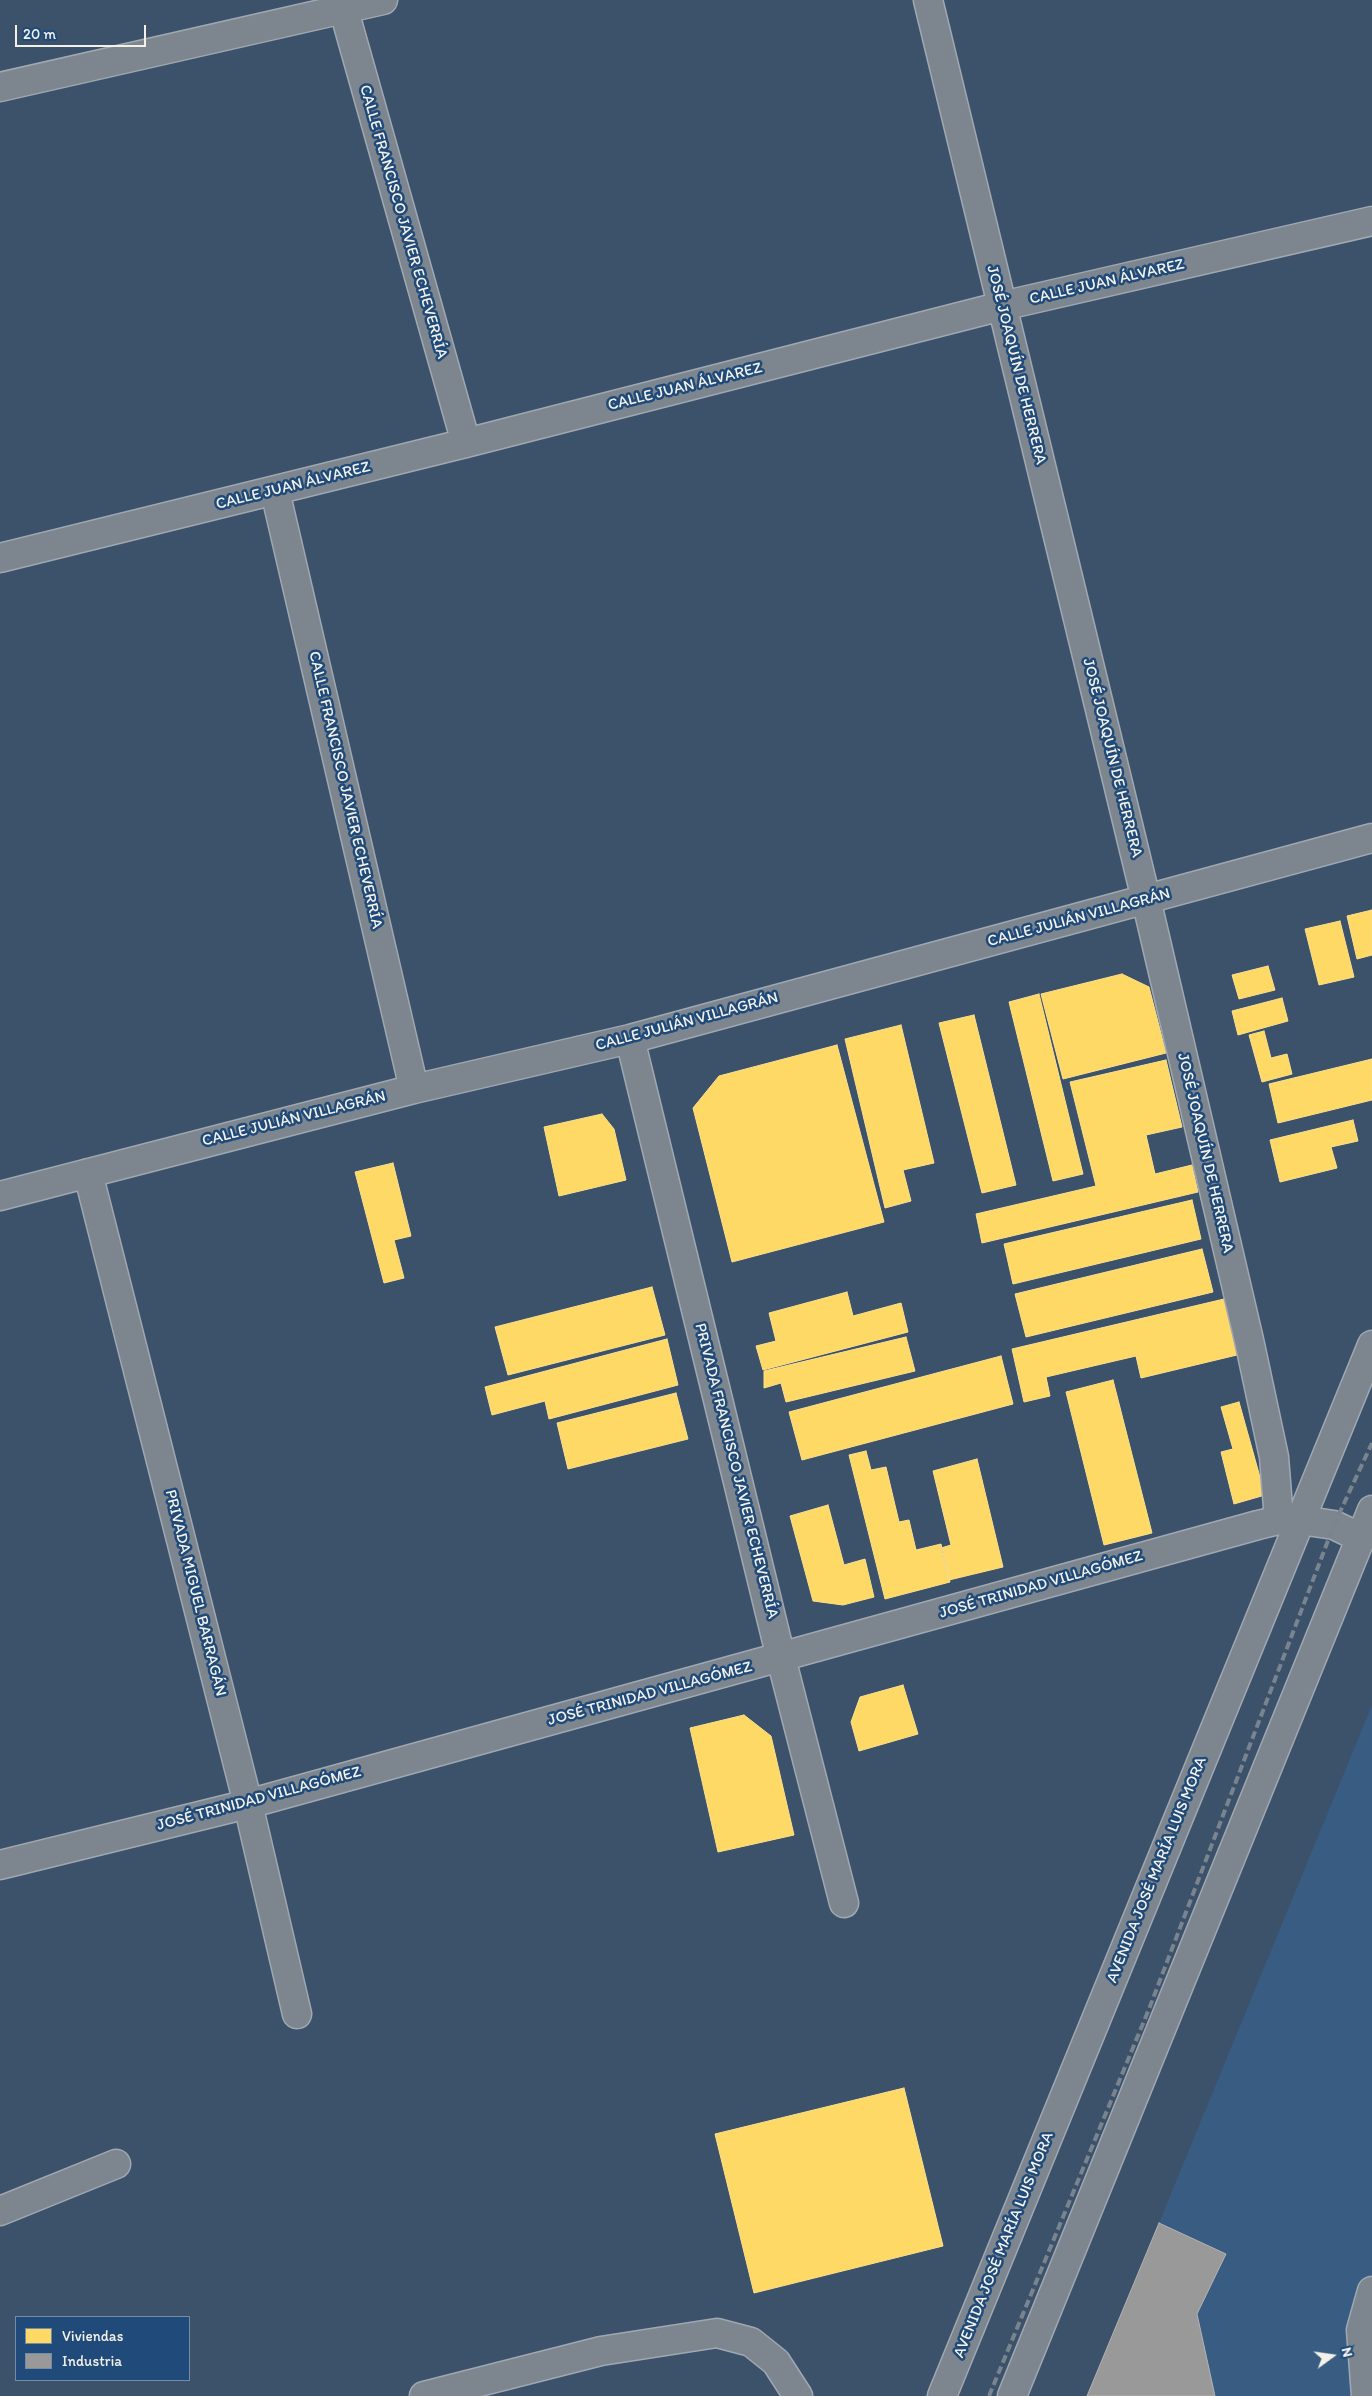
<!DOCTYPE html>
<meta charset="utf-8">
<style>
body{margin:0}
#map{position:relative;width:1372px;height:2396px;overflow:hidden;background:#3c526a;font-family:Itim,sans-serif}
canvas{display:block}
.legend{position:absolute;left:15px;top:2316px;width:175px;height:65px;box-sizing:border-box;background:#1f4a7a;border:1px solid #748da6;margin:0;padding:6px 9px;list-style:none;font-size:15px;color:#f4f1e8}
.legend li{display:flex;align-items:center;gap:10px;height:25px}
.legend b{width:25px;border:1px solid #748da6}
.north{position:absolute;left:1307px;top:2331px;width:50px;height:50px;-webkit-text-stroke:4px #1f4a7a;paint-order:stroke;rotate:76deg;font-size:14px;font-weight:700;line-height:20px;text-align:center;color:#f4f1e8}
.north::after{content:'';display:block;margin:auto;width:18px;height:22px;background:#f4f1e8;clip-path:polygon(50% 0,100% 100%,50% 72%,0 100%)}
.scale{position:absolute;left:15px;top:25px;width:131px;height:22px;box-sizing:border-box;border:2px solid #f4f1e8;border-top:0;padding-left:6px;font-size:15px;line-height:18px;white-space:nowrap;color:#f4f1e8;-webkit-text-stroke:4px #1f4a7a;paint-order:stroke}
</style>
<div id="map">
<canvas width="1372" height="2396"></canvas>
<ul class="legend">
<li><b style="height:14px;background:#ffd966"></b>Viviendas</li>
<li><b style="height:14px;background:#999"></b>Industria</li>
</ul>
<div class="north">N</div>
<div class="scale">20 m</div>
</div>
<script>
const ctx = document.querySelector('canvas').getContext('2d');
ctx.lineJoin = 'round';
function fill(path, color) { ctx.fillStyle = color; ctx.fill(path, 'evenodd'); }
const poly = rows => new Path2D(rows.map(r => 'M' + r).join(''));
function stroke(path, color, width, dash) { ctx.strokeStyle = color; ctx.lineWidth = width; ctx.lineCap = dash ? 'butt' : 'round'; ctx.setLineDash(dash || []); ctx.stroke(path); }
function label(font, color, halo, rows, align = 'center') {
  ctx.font = font + ' Itim,sans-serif'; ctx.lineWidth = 5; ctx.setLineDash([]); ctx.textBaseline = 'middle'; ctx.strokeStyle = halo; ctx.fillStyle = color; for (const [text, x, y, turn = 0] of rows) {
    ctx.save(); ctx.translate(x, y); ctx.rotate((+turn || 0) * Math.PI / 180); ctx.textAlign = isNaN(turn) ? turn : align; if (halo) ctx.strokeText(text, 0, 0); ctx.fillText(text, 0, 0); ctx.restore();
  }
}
const built = poly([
 [1372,1705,1372,2396,1087,2396,1159,2223]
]);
const homes = poly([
 [1372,910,1372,955,1357,959,1347,916,1372,910],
 [1340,921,1354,977,1319,985,1305,929,1340,921],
 [1268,966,1275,990,1239,999,1232,975,1268,966],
 [1122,974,1149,987,1166,1053,1063,1079,1041,994,1122,974],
 [1039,994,1083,1174,1053,1181,1009,1002,1039,994],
 [1282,998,1288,1021,1238,1035,1232,1011,1282,998],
 [974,1015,1016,1185,982,1193,939,1023,974,1015],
 [901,1025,934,1163,903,1170,911,1201,885,1208,845,1039,901,1025],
 [1264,1031,1271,1058,1287,1054,1292,1074,1262,1082,1249,1035,1264,1031],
 [837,1045,884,1222,732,1262,693,1108,719,1076,837,1045],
 [1372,1059,1372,1100,1278,1123,1269,1084,1372,1059],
 [1166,1060,1182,1127,1146,1135,1155,1174,1192,1165,1198,1192,982,1243,976,1214,1096,1186,1070,1082,1166,1060],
 [602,1114,614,1129,626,1180,559,1196,544,1127,602,1114],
 [1353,1120,1358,1141,1331,1147,1337,1168,1280,1182,1270,1140,1353,1120],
 [393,1163,411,1236,394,1240,404,1278,384,1283,355,1172,393,1163],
 [1192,1200,1201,1239,1013,1284,1004,1244,1192,1200],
 [1202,1249,1213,1292,1026,1337,1015,1294,1202,1249],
 [652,1287,665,1335,508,1375,495,1327,652,1287],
 [847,1292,853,1316,901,1303,908,1332,763,1370,756,1346,776,1341,769,1313,847,1292],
 [1224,1299,1237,1355,1141,1378,1136,1356,1046,1377,1050,1396,1024,1402,1012,1349,1224,1299],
 [906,1337,915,1371,786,1402,781,1383,764,1388,764,1371,906,1337],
 [667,1339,678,1385,549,1419,545,1401,492,1415,485,1387,667,1339],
 [1001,1356,1013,1404,802,1460,789,1412,1001,1356],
 [1113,1380,1152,1533,1104,1545,1066,1392,1113,1380],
 [676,1393,688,1439,568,1469,557,1423,676,1393],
 [1239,1402,1265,1495,1234,1504,1221,1452,1233,1449,1221,1407,1239,1402],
 [866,1451,871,1470,886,1467,899,1522,909,1520,916,1550,941,1544,950,1582,885,1599,849,1455,866,1451],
 [977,1459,1003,1567,949,1580,941,1548,951,1545,933,1471,977,1459],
 [828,1505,844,1565,865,1559,874,1597,843,1605,813,1601,790,1516,828,1505],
 [903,1685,918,1734,859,1751,851,1722,860,1697,903,1685],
 [744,1715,771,1736,794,1835,718,1852,690,1728,744,1715],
 [904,2088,943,2246,754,2293,715,2134,904,2088]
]);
const industry = poly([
 [1159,2223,1226,2254,1197,2314,1215,2396,1087,2396,1159,2223]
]);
const minor = poly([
 [341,0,466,443],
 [928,0,1146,899,1249,1340,1274,1457,1279,1520],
 [0,87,383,0],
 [275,491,414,1089],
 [0,558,466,443,1002,306,1372,221],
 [630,1039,781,1658,844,1903],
 [88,1173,248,1804,297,2014],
 [0,1196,414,1089,630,1039,1372,838],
 [0,1865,248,1804,1258,1525,1279,1520,1300,1520,1334,1525,1361,1538],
 [0,2211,116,2164],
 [424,2396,601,2351,717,2333,751,2342,776,2362,798,2396],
 [942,2396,1372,1345],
 [1012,2396,1372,1510],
 [1366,2396,1361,2330,1372,2291]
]);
const rail = poly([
 [989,2396,1149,2009,1334,1525,1372,1443]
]);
const streetNames = [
 ["CALLE FRANCISCO JAVIER ECHEVERRÍA",403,222,74],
 ["CALLE JUAN ÁLVAREZ",1107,282,-13],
 ["JOSÉ JOAQUÍN DE HERRERA",1016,365,76],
 ["CALLE JUAN ÁLVAREZ",685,387,-14],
 ["CALLE JUAN ÁLVAREZ",293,486,-14],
 ["JOSÉ JOAQUÍN DE HERRERA",1112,758,76],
 ["CALLE FRANCISCO JAVIER ECHEVERRÍA",345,790,77],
 ["CALLE JULIÁN VILLAGRÁN",1079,918,-15],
 ["CALLE JULIÁN VILLAGRÁN",687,1022,-15],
 ["CALLE JULIÁN VILLAGRÁN",294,1119,-14],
 ["JOSÉ JOAQUÍN DE HERRERA",1205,1153,77],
 ["PRIVADA FRANCISCO JAVIER ECHEVERRÍA",736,1471,76],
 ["JOSÉ TRINIDAD VILLAGÓMEZ",1041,1585,-16],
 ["PRIVADA MIGUEL BARRAGÁN",195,1593,76],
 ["JOSÉ TRINIDAD VILLAGÓMEZ",650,1694,-15],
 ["JOSÉ TRINIDAD VILLAGÓMEZ",259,1799,-15],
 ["AVENIDA JOSÉ MARÍA LUIS MORA",1157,1870,-68],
 ["AVENIDA JOSÉ MARÍA LUIS MORA",1004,2245,-68]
];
fill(built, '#385c82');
fill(homes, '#ffd966');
stroke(homes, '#fce08d', 1);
fill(industry, '#999');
stroke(industry, '#b4b3b1', 1);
stroke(minor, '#9fa8b2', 31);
stroke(minor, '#7d868e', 28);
stroke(rail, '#79848f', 4, [8, 4]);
label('16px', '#f4f1e8', '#1f4a7a', streetNames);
</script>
